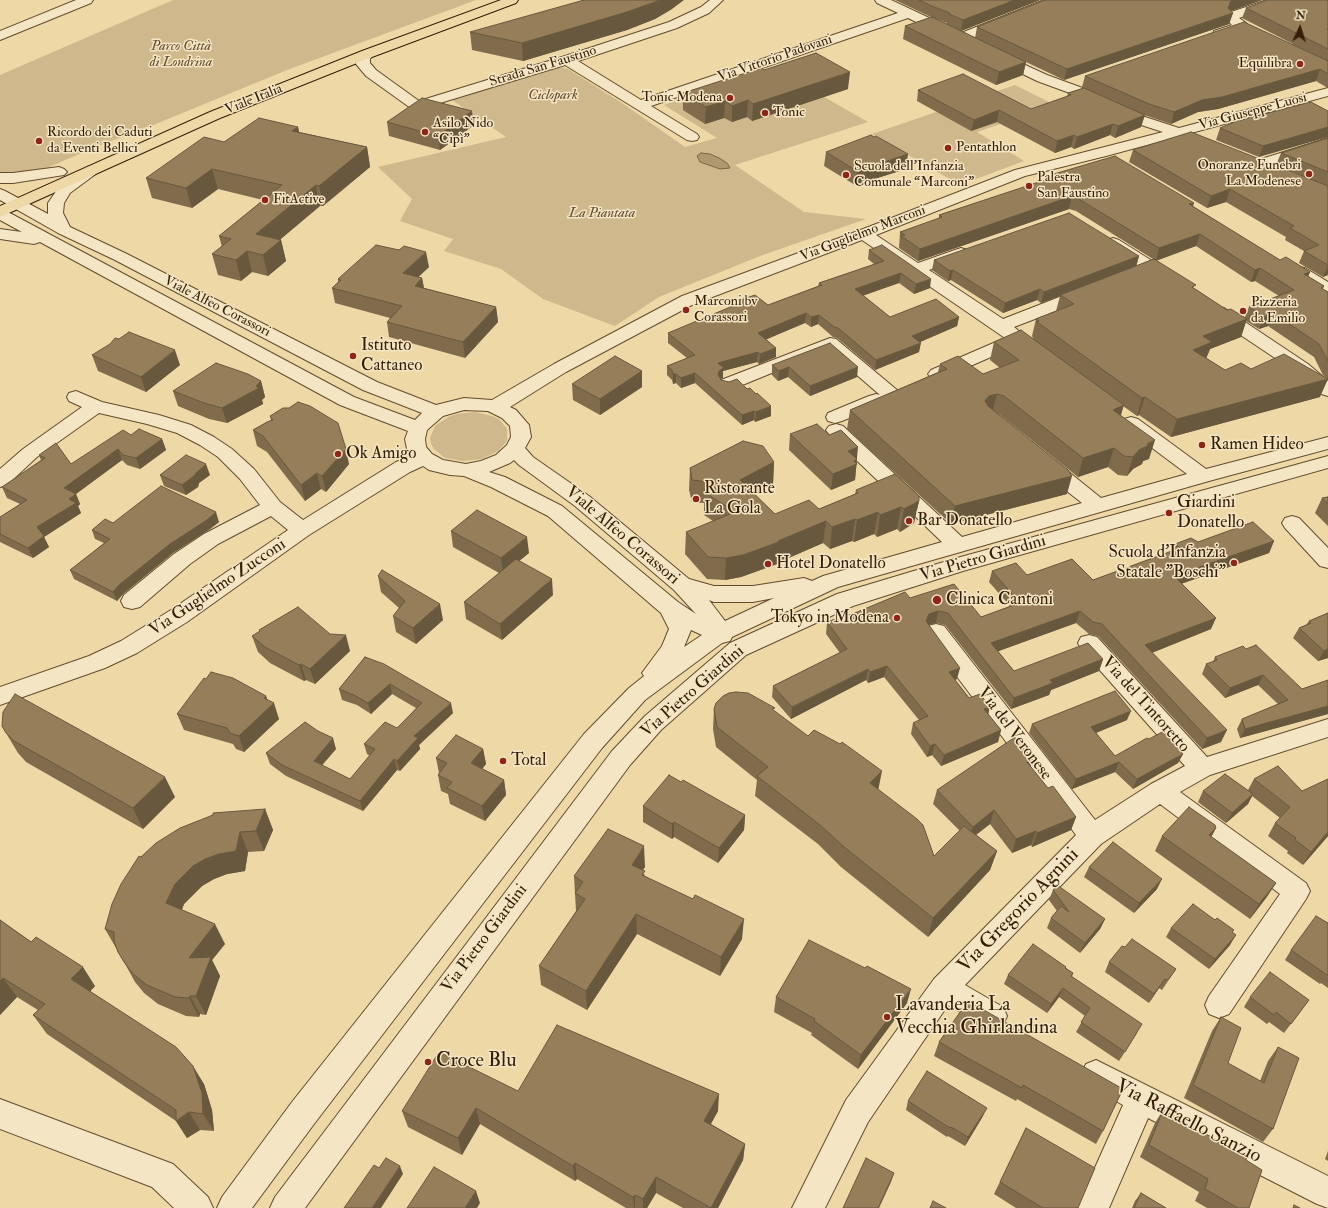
<!DOCTYPE html>
<meta charset="utf-8">
<style>
body{margin:0}
#map{position:relative;width:1328px;height:1208px;overflow:hidden;background:#eed8a6;font-family:"IM FELL Double Pica",serif}
canvas{display:block}
.north{position:absolute;left:1280px;top:8px;width:40px;height:40px;-webkit-text-stroke:3px #f4e6c5;paint-order:stroke;rotate:4deg;font-size:11px;font-weight:700;line-height:16px;text-align:center;color:#351c06}
.north::after{content:'';display:block;margin:auto;width:14px;height:18px;background:#351c06;clip-path:polygon(50% 0,100% 100%,50% 72%,0 100%)}
</style>
<div id="map">
<canvas width="1328" height="1208"></canvas>
<div class="north">N</div>
</div>
<script>
const ctx = document.querySelector('canvas').getContext('2d');
ctx.lineJoin = 'round';
function fill(path, color) { ctx.fillStyle = color; ctx.fill(path, 'evenodd'); }
const poly = rows => new Path2D(rows.map(r => 'M' + r).join(''));
function stroke(path, color, width, dash) { ctx.strokeStyle = color; ctx.lineWidth = width; ctx.lineCap = dash ? 'butt' : 'round'; ctx.setLineDash(dash || []); ctx.stroke(path); }
function label(font, color, halo, rows, align = 'center') {
  ctx.font = font + ' "IM FELL Double Pica",serif'; ctx.lineWidth = 3; ctx.setLineDash([]); ctx.textBaseline = 'middle'; ctx.strokeStyle = halo; ctx.fillStyle = color; for (const [text, x, y, turn = 0] of rows) {
    ctx.save(); ctx.translate(x, y); ctx.rotate((+turn || 0) * Math.PI / 180); ctx.textAlign = isNaN(turn) ? turn : align; if (halo) ctx.strokeText(text, 0, 0); ctx.fillText(text, 0, 0); ctx.restore();
  }
}
const green = poly([
 [173,0,476,0,287,70,146,128,98,146,42,170,0,174,0,75],
 [558,67,568,69,625,105,685,147,717,138,664,105,745,76,780,72,868,122,735,165,804,212,866,219,760,256,659,297,615,326,543,299,501,269,444,251,453,239,400,221,412,199,378,167,506,137,452,100,544,70],
 [1015,85,1055,105,977,132,1024,161,960,185,872,134],
 [475,412,492,416,499,419,507,429,507,441,498,451,482,459,463,461,445,458,434,449,431,444,430,438,435,426,448,417,457,414]
]);
const water = poly([
 [701,153,710,154,719,158,727,163,730,168,720,169,700,162,697,156,701,153]
]);
const minor = poly([
 [76,0,93,0,91,3,0,40,0,31,76,0],
 [710,0,723,0,709,13,677,28,578,61,641,100,898,13,877,3,875,0,891,0,955,30,956,33,955,36,945,36,908,18,651,106,697,134,699,137,697,140,692,141,687,140,565,65,417,110,412,109,366,76,356,64,356,59,362,51,372,51,374,54,370,59,370,63,376,70,419,101,562,57,669,22,701,7,710,0],
 [1044,0,1061,0,1059,3,966,41,956,41,955,38,956,35,1044,0],
 [1267,0,1285,0,1283,3,1239,18,1246,23,1248,26,1246,29,1219,38,1214,37,1213,34,1214,31,1232,25,1226,19,1228,13,1267,0],
 [997,52,1047,75,1088,90,1145,117,1179,128,1328,88,1328,96,1106,156,1025,176,876,235,918,263,955,250,961,248,967,250,969,253,967,256,929,270,1003,319,1080,289,1086,288,1092,289,1094,293,1092,297,1014,327,1040,348,1043,352,1040,356,1034,357,1028,356,1016,346,943,378,937,379,931,378,928,374,931,370,1005,338,862,240,694,304,566,372,510,407,516,410,529,425,531,437,525,448,533,457,589,496,689,579,714,586,753,586,804,578,812,581,823,576,942,542,829,434,826,430,829,426,836,424,843,426,962,537,1082,503,1040,470,1037,465,1040,460,1047,459,1054,460,1101,498,1187,474,1124,427,1121,423,1124,419,1131,417,1138,419,1206,469,1328,437,1328,449,1209,481,838,587,732,637,730,641,722,643,645,700,602,748,314,1124,252,1208,217,1208,222,1197,292,1102,584,734,629,688,644,676,642,673,662,646,669,629,661,613,548,516,491,487,464,476,450,475,429,470,423,466,410,472,309,535,187,622,137,653,105,668,0,705,0,687,89,656,121,641,171,610,288,530,271,516,218,544,190,564,140,607,132,609,124,607,121,601,124,595,174,554,204,534,260,505,240,479,218,457,200,445,177,433,147,424,99,413,37,457,7,485,0,487,0,469,23,449,82,407,69,401,67,397,69,393,76,391,102,402,159,415,191,425,214,437,232,449,254,469,280,502,303,520,396,462,412,456,407,449,405,439,408,431,340,405,40,242,34,244,0,239,0,229,22,232,0,220,0,209,6,211,354,397,415,420,422,413,363,390,115,260,58,233,0,200,0,189,5,191,48,214,48,203,59,187,87,167,92,166,97,167,99,170,97,173,70,193,64,203,63,213,70,227,127,254,377,382,436,405,464,398,492,400,554,364,682,296,858,231,1015,170,1163,132,1135,123,1078,96,1037,81,992,59,990,56,992,53,997,52],
 [464,410,488,411,502,418,510,426,511,437,507,445,496,455,481,461,466,464,443,460,432,454,426,447,425,439,427,430,443,416,464,410],
 [514,460,519,465,575,506,674,590,696,614,678,602,562,506,505,477,489,472,510,463,514,460],
 [774,598,725,621,709,600,714,602,753,602,774,598],
 [691,630,702,635,684,647,691,630],
 [1328,138,1328,147,1260,168,1255,167,1253,164,1255,161,1328,138],
 [59,167,64,169,67,172,64,175,13,183,0,183,0,173,13,173,59,167],
 [1113,238,1119,240,1176,276,1178,280,1176,284,1170,285,1164,284,1107,246,1105,243,1107,240,1113,238],
 [1299,267,1305,268,1328,282,1328,294,1322,293,1293,276,1291,272,1293,268,1299,267],
 [1218,307,1224,308,1308,364,1328,381,1328,396,1321,394,1296,372,1212,316,1209,312,1212,308,1218,307],
 [830,338,836,339,897,390,899,394,897,398,890,400,884,398,885,400,883,404,842,421,835,423,828,421,826,417,828,413,869,396,876,394,880,395,828,350,735,388,728,390,721,388,719,384,721,380,830,338],
 [1328,456,1328,468,963,571,853,606,746,655,661,730,630,765,305,1208,270,1208,275,1197,612,751,645,716,730,643,837,594,957,558,1328,456],
 [1292,516,1299,518,1328,548,1328,568,1320,566,1285,528,1282,523,1285,518,1292,516],
 [936,624,944,626,1095,820,1151,784,1185,766,1081,649,1078,643,1081,637,1089,635,1097,637,1207,757,1328,719,1328,737,1210,775,1180,792,1306,883,1310,891,1306,899,1229,1014,1219,1018,1209,1014,1205,1005,1209,996,1280,894,1160,804,1101,844,965,985,1003,1007,1007,1016,1003,1025,993,1029,983,1025,948,1005,868,1122,825,1208,792,1208,846,1100,934,979,1076,835,928,638,925,632,928,626,936,624],
 [1096,1060,1328,1176,1328,1208,1317,1204,1148,1118,1109,1208,1077,1208,1123,1105,1086,1084,1081,1074,1086,1064,1096,1060],
 [0,1099,173,1164,208,1197,213,1208,174,1208,152,1187,0,1129,0,1099]
]);
const major = poly([
 [501,0,518,0,516,3,372,57,220,118,0,217,0,206,210,112,362,51,501,0]
]);
const wall = poly([
 [895,0,1040,0,961,31,975,38,977,27,1045,0,1262,0,1230,11,1233,13,1229,24,1064,80,1026,62,1023,75,996,85,903,39,905,26,931,17],
 [936,19,947,23,947,24],
 [1328,0,1328,87,1326,87,1316,81,1218,109,1198,112,1171,124,1144,115,1141,127,1115,138,1110,135,1074,149,1071,147,1055,153,997,122,971,131,917,101,918,90,1031,109,1067,96,1068,93,1083,88,1082,87,1085,76,1293,44,1242,18,1246,8],
 [672,9,655,19,627,30,523,61,472,50,470,32],
 [764,70,848,89,752,121,747,117,732,122,724,118,705,124,683,110,683,93],
 [1328,111,1259,157,1216,140,1220,128],
 [387,122,474,125,440,150,389,136],
 [298,127,299,132,367,147,370,167,323,206,320,206,280,239,281,240,286,261,268,276,252,272,241,281,218,275,212,254,222,247,219,236,263,200,218,189,192,208,152,198,146,178,224,142],
 [1328,138,1328,275,1323,277,1299,263,1304,251,1285,240,1286,237,1226,202,1207,208,1129,162,1133,150,1301,175,1276,165,1281,153],
 [826,152,906,169,855,185,824,166],
 [1054,174,1194,203,1192,206,1280,260,1310,272,1308,276,1324,286,1323,289,1328,292,1328,379,1323,375,1314,357,1268,326,1259,329,1246,321,1241,337,1210,349,1206,358,1225,370,1251,369,1320,397,1171,437,1139,415,1137,416,1123,406,1121,415,1149,459,1143,461,1142,464,1133,469,1127,476,1118,475,1108,467,1078,477,1000,415,998,414,1067,494,951,524,847,429,850,410,938,372,940,364,983,374,1000,368,990,360,994,342,1033,339,1033,338,1032,336,1036,319,1056,311,1060,296,1041,303,1037,300,1003,313,951,280,948,281,932,270,934,260,1139,256,1136,266,1153,259,1076,211,1069,209,918,261,899,248,900,232,939,219,939,215,1053,178],
 [1196,246,1251,282,1255,281,1279,296,1249,307,1245,317,1227,310,1195,289,1156,260],
 [869,250,930,288,914,294,899,283,863,295,890,317,959,317,957,326,920,342,919,352,875,370,837,338,833,337,818,324,811,327,805,323,766,339,776,348,776,357,759,364,757,362,723,371,723,378,721,379,771,416,755,422,754,420,742,425,695,383,681,388,676,383,673,384,672,380,667,375,667,366,687,358,668,343,668,333,738,304,738,301,768,305,818,286,819,283,874,264,868,259],
 [429,267,418,277,422,278,424,288,496,307,498,322,465,358,389,337,387,322,390,318,335,303,332,288,338,282,338,279],
 [92,355,180,365,146,392,98,371],
 [772,365,857,377,810,396,788,377,778,381,772,375],
 [642,371,642,387,600,415,573,400,572,384],
 [261,381,265,397,262,400,263,404,227,423,209,419,178,406,173,391],
 [270,416,349,464,326,492,321,489,305,501,267,452,257,446,253,430,271,420],
 [790,434,829,435,857,459,855,480,831,490,789,450],
 [131,435,162,439,166,450,140,469,127,465,122,460,76,494,80,504,78,506,81,513,44,537,49,547,33,558,0,542,0,517,20,504,7,498,2,487,41,460,39,455,71,464],
 [774,462,773,484,754,494,775,514,819,509,855,494,856,490,919,501,914,523,900,532,897,529,877,537,874,534,854,542,852,541,830,549,823,543,777,563,777,564,741,577,725,580,707,579,685,554,686,532,713,521,704,515,704,503,692,502,689,490,690,468],
 [160,475,210,475,199,483,198,487,186,495,164,486],
 [1328,497,1328,526,1315,513,1322,498],
 [219,522,210,529,173,553,123,594,117,601,74,579,70,570,104,543,95,539,92,530,113,523],
 [451,531,529,553,519,561,553,595,502,640,466,619,464,602,499,573,453,547],
 [1274,541,1269,553,1181,584,1211,629,1152,653,1221,742,1202,749,1098,636,1089,634,1076,623,998,651,1014,671,1103,659,1099,671,1051,690,1049,695,1011,709,945,625,936,623,929,625,957,679,955,680,969,698,990,707,988,714,1001,730,998,742,941,766,932,755,927,757,911,734,913,723,919,720,884,677,868,683,866,680,791,719,772,697,773,686,840,653,826,634,827,622,910,598,981,617,1010,606,989,582,992,571,1027,575,1093,580,1172,551,1175,544,1198,542],
 [378,576,443,620,416,644,396,632,393,616,399,608,381,592],
 [1328,613,1328,658,1318,661,1293,638,1299,628,1306,625,1309,621],
 [259,630,350,651,315,684,306,680,304,681,270,663,258,652,252,636,259,632],
 [1246,649,1302,689,1328,680,1328,714,1240,738,1237,729,1242,719,1278,704,1258,685,1225,698,1202,674,1206,664,1213,662,1215,657],
 [365,657,453,713,419,745,420,749,400,771,397,770,363,811,286,776,270,764,266,753,336,749,322,765,350,779,370,756,367,754,364,744,397,728,416,708,392,694,371,714,357,705,342,700,339,689],
 [266,696,267,699,279,719,244,752,236,749,233,744,184,730,177,714],
 [714,709,774,711,878,789,934,856,960,831,933,804,937,790,1033,760,1030,766,1048,788,1076,817,1071,830,1032,847,1031,845,1012,853,990,824,976,835,997,851,990,870,928,937,841,867,818,844,755,796,757,780,716,747,713,729],
 [1127,720,1096,733,1115,756,1149,739,1180,751,1183,754,1178,763,1133,789,1115,772,1072,789,1029,733,1032,724],
 [6,733,175,797,143,829,26,762,18,753],
 [483,749,486,764,482,769,504,780,506,795,485,821,450,804,448,794,441,791,438,775,439,773,436,758],
 [1254,779,1328,836,1303,865,1287,853,1288,851,1268,836,1275,823,1280,818,1252,796,1248,804,1226,823,1198,802,1203,791,1248,790],
 [681,782,745,815,744,830,718,863,674,837,672,839,643,822,643,806],
 [265,809,273,830,264,851,248,852,245,871,227,874,214,879,202,886,184,904,182,910,225,944,212,960,220,976,206,1015,200,1014,199,1017,186,1016,158,1004,144,993,135,982,124,962,116,948,105,929,141,857],
 [1216,828,1211,837,1276,883,1266,898,1250,919,1155,851,1162,836],
 [645,867,642,870,645,876,742,939,720,976,637,934,587,1010,541,985,539,966,576,911,574,876],
 [1089,867,1157,889,1134,913,1084,877],
 [1053,890,1105,919,1100,929,1080,953,1047,928,1051,918,1057,911,1049,900],
 [0,920,95,986,90,991,204,1084,212,1110,214,1131,200,1130,187,1138,176,1121,47,1034,33,1015,38,1010,17,997,0,1015],
 [1328,923,1328,988,1321,983,1320,984,1285,960,1291,950],
 [1171,928,1233,933,1230,945,1209,969,1166,937],
 [1125,947,1176,969,1162,990,1159,988,1149,1003,1105,972,1109,962],
 [865,968,907,1003,858,1069,811,1035,812,1033,774,1012,776,997],
 [1066,968,1073,973,1072,977,1137,1033,1119,1061,1076,1032,1085,1016,1059,997,1047,1013,1004,984,1008,975],
 [1250,997,1309,1000,1284,1033,1269,1022,1267,1024,1244,1007],
 [968,1001,1103,1131,1096,1144,1017,1099,1016,1101,934,1056,939,1042],
 [1221,1017,1228,1063,1260,1081,1268,1061,1278,1047,1273,1129,1263,1142,1184,1098,1212,1031],
 [518,1091,718,1111,711,1124,745,1144,743,1160,718,1208,683,1208,656,1193,647,1208,626,1208,577,1179,575,1181,480,1124,462,1155,408,1127,402,1111],
 [908,1101,983,1116,965,1146,948,1136,947,1137,906,1110],
 [1163,1110,1246,1160,1249,1208,1207,1208,1195,1201,1199,1192,1140,1157,1155,1123],
 [1026,1128,1078,1208,1016,1208,994,1194],
 [1328,1151,1328,1161,1325,1159],
 [1141,1193,1166,1208,1132,1208,1135,1201]
]);
const shadedWall = poly([
 [659,0,684,0,672,9,655,19,627,30,523,61,522,43],
 [1015,0,1040,0,961,31,963,20],
 [1233,0,1262,0,1228,12,1233,13,1229,24,1064,80,1067,69,1228,8,1231,1],
 [1026,62,1023,75,996,85,999,72],
 [1320,69,1316,81,1218,109,1198,112,1171,124,1174,112,1202,100],
 [850,72,848,89,752,121,753,104],
 [748,100,747,117,732,122,732,106],
 [725,101,724,118,705,124,706,107],
 [999,110,997,122,971,131,974,120],
 [472,111,474,125,440,150,438,136],
 [1145,115,1141,127,1115,138,1118,126],
 [1113,124,1110,135,1074,149,1077,137],
 [298,127,302,146,292,131],
 [1328,127,1328,137,1259,157,1263,146],
 [1074,135,1071,147,1055,153,1057,141],
 [367,147,370,167,323,206,319,186],
 [908,154,906,169,855,185,857,171],
 [212,169,218,189,192,208,186,188],
 [316,185,320,206,262,255,256,234],
 [1230,189,1226,202,1207,208,1211,196],
 [1072,196,1069,209,918,261,920,249],
 [1194,203,1190,215,1189,204],
 [1200,234,1196,246,1156,261,1159,248],
 [281,240,286,261,268,276,263,255],
 [247,251,252,272,241,281,236,260],
 [426,252,429,267,406,289,403,273],
 [1139,256,1136,267,1041,303,1044,292],
 [1328,265,1328,275,1323,277],
 [1260,268,1255,281,1251,282,1255,270],
 [953,270,951,280,948,281,950,271],
 [1310,272,1305,284,1304,274],
 [901,273,899,283,854,299,855,289],
 [422,278,425,294,415,286],
 [931,279,930,288,914,294,916,284],
 [1040,289,1037,300,1003,313,1005,303],
 [496,307,498,322,465,358,463,342],
 [806,313,805,323,758,343,758,333],
 [1273,313,1268,326,1259,329,1264,317],
 [819,315,818,324,811,327,811,317],
 [959,317,957,326,911,346,912,336],
 [1247,319,1241,337,1210,349,1206,359,1193,350,1203,336],
 [921,343,919,352,875,370,876,360],
 [776,348,776,357,759,364,760,354],
 [175,350,180,365,146,392,141,377],
 [758,352,757,362,723,371,723,378,720,379,718,383,718,363],
 [789,367,788,377,778,381,779,371],
 [858,367,857,377,810,396,810,386],
 [642,371,642,387,600,415,600,399],
 [695,373,695,383,681,388,681,378],
 [673,374,676,374,676,383,673,384],
 [1328,379,1320,397,1171,437,1177,419],
 [261,381,265,397,262,400,263,404,227,423,222,408,256,386],
 [997,394,992,413,985,401,989,396],
 [1145,397,1139,415,1137,416,1142,398],
 [1124,405,1118,424,1113,410],
 [771,406,771,416,755,422,756,412],
 [754,411,754,420,742,425,742,415],
 [162,439,166,450,140,469,136,458],
 [1155,440,1149,459,1143,461,1142,464,1133,469,1127,476,1133,457,1139,450,1147,444],
 [858,447,855,480,831,490,833,474,848,451],
 [1114,448,1108,467,1078,477,1083,458],
 [118,449,122,460,69,499,64,488],
 [346,449,349,464,326,492,322,476],
 [774,462,773,484,739,502,740,480],
 [206,464,210,475,199,483,198,487,186,495,182,485,196,473],
 [317,473,321,489,305,501,301,485],
 [1072,476,1067,494,951,524,955,506],
 [76,494,80,504,78,506,81,513,44,537,49,547,33,558,28,548,37,527],
 [919,501,914,523,900,532,904,509],
 [901,507,897,529,877,537,880,515],
 [216,512,219,522,210,529,173,553,123,594,117,601,113,592,119,585,170,544],
 [878,512,874,534,854,542,857,520],
 [855,519,852,541,830,549,832,527],
 [826,521,823,543,777,563,777,564,741,577,725,580,726,558,778,541],
 [527,537,529,553,503,574,501,558],
 [1274,541,1269,553,1169,588,1174,576],
 [552,579,553,595,502,640,500,624],
 [440,604,443,620,416,644,413,628],
 [938,611,936,623,927,625,926,621,929,614],
 [1080,611,1076,623,988,655,991,643],
 [1216,618,1211,629,1141,657,1145,645],
 [346,635,350,651,315,684,310,669],
 [1328,649,1328,658,1318,661,1324,651],
 [1103,659,1099,671,1051,690,1049,695,1011,709,1014,698,1050,680],
 [301,664,306,680,304,681,299,665],
 [887,666,884,677,868,683,870,672],
 [960,668,957,679,946,684,949,672],
 [868,669,866,680,791,719,792,707],
 [1263,675,1258,685,1225,698,1230,688],
 [390,684,392,694,371,714,368,703],
 [266,696,270,707,274,703,279,719,244,752,239,736,264,698],
 [451,703,453,713,419,745,420,749,400,771,397,761,414,736],
 [1328,706,1328,714,1240,738,1245,729],
 [990,707,987,719,984,709],
 [1131,711,1127,720,1088,736,1091,727],
 [1001,730,998,742,941,766,944,755],
 [1227,730,1221,742,1202,749,1207,738],
 [333,738,336,749,317,771,314,761],
 [935,744,932,755,927,757,930,746],
 [483,749,486,764,474,779,471,763],
 [1180,750,1181,750,1178,756,1183,754,1178,763,1133,789,1137,779],
 [394,759,397,770,363,811,360,801],
 [1033,760,1028,774,1027,762],
 [1119,762,1115,772,1072,789,1076,779],
 [882,771,878,791,870,783],
 [165,777,175,797,143,829,133,808],
 [504,780,506,795,485,821,482,806],
 [1253,794,1248,804,1226,823,1232,813],
 [265,809,273,830,264,851,256,831],
 [994,810,990,824,969,840,973,827],
 [745,815,744,830,718,863,719,848],
 [1076,817,1071,830,1032,847,1037,833],
 [674,822,674,837,672,839,672,824],
 [1216,828,1208,843,1209,835],
 [1036,831,1031,845,1012,853,1016,839],
 [240,832,248,852,245,871,227,874,214,879,202,886,184,904,176,922,166,903,175,884,193,866,205,859,219,854],
 [1328,832,1328,836,1303,865,1311,852],
 [644,846,645,867,633,885,632,865],
 [997,851,990,870,928,937,933,918],
 [1162,879,1157,889,1134,913,1139,903],
 [1276,883,1266,898,1250,919,1259,904],
 [636,914,637,934,587,1010,586,991],
 [744,919,742,939,720,976,721,957],
 [1105,919,1100,929,1080,953,1085,943],
 [215,924,225,944,212,960,220,976,206,1015,196,996,189,958],
 [1236,935,1230,945,1209,969,1215,959],
 [83,967,95,986,84,998,71,979],
 [3,978,17,997,0,1015,0,981],
 [1165,979,1149,1003,1154,994],
 [1063,988,1059,997,1047,1013,1051,1004],
 [911,989,907,1003,858,1069,861,1055],
 [190,996,200,1014,199,1017,189,998],
 [193,1066,204,1084,212,1110,214,1131,203,1114],
 [719,1094,718,1111,703,1137,704,1121],
 [476,1108,480,1124,462,1155,458,1138],
 [987,1108,983,1116,965,1146,968,1137],
 [189,1112,200,1130,187,1138,176,1121],
 [745,1144,743,1160,718,1208,711,1208],
 [575,1163,577,1179,575,1181,573,1166],
 [400,1166,403,1174,381,1208,372,1208],
 [894,1173,891,1182,879,1208,878,1208],
 [656,1177,656,1193,647,1208,643,1208,643,1199],
 [476,1191,480,1203,477,1208,465,1208],
 [635,1195,635,1208,634,1208,633,1197]
]);
const building = poly([
 [584,0,659,0,655,2,627,12,522,43,470,32,584,0],
 [919,0,1015,0,963,20,949,14,950,13,934,7,919,0],
 [1045,0,1233,0,1231,1,1228,8,1233,13,1067,69,977,27,1045,0],
 [1268,0,1328,0,1328,29,1327,29,1328,30,1328,49,1246,8,1268,0],
 [932,17,1026,62,999,72,905,26,932,17],
 [1244,22,1328,61,1328,74,1320,69,1222,97,1202,100,1174,112,1149,104,1085,76,1244,22],
 [816,53,850,72,753,104,748,100,732,106,725,101,706,107,683,93,761,68,764,70,816,53],
 [963,74,1031,109,1071,95,1068,93,1084,88,1145,115,1118,126,1113,124,1077,137,1074,135,1057,141,999,110,974,120,918,90,963,74],
 [422,98,472,111,438,136,387,122,422,98],
 [1311,102,1328,111,1328,127,1263,146,1220,128,1237,121,1311,102],
 [259,118,298,127,292,131,367,147,319,186,316,185,256,234,281,240,263,255,247,251,236,260,212,254,231,239,219,236,282,185,212,169,186,188,146,178,204,137,224,142,259,118],
 [1191,132,1328,186,1328,265,1304,251,1319,245,1290,228,1294,226,1230,189,1211,196,1133,150,1191,132],
 [871,135,874,137,876,136,908,154,857,171,826,152,871,135],
 [1328,138,1328,172,1281,153,1328,138],
 [1115,156,1194,203,1189,204,1280,260,1286,257,1310,272,1304,274,1324,286,1321,288,1328,292,1328,361,1319,344,1273,313,1264,317,1249,307,1294,290,1260,268,1255,270,1200,234,1159,248,1079,199,1072,196,920,249,901,236,905,235,900,232,942,217,939,215,1057,176,1054,174,1115,156],
 [1069,213,1139,256,1044,292,1040,289,1005,303,953,270,950,271,934,260,1069,213],
 [376,245,399,250,404,246,426,252,403,273,422,278,415,286,496,307,463,342,387,322,402,306,332,288,341,280,338,279,376,245],
 [882,245,931,279,916,284,901,273,855,289,890,317,936,299,959,317,912,336,921,343,876,360,838,328,834,327,819,315,811,317,806,313,758,333,776,348,760,354,758,352,718,363,724,368,720,370,718,374,721,380,729,382,737,379,747,389,750,388,756,394,757,393,771,406,756,412,754,411,742,415,695,373,681,378,676,374,673,374,672,370,667,366,695,355,668,333,740,303,738,301,755,295,768,305,822,285,819,283,884,261,869,250,882,245],
 [1154,259,1196,285,1192,287,1227,310,1231,309,1247,319,1203,336,1212,342,1193,350,1225,370,1241,363,1251,369,1284,354,1328,379,1177,419,1145,397,1142,398,1037,322,1039,321,1036,319,1074,304,1060,295,1154,259],
 [1021,330,1124,405,1113,410,1155,440,1147,444,1149,445,1139,450,1133,457,1124,456,1114,448,1083,458,1004,396,997,394,989,396,985,401,988,406,1068,470,1072,476,955,506,850,410,947,369,940,364,958,356,983,374,1019,360,994,342,1021,330],
 [129,332,175,350,141,377,92,355,110,344,115,338,119,339,129,332],
 [830,343,858,367,810,386,789,367,779,371,772,365,830,343],
 [615,356,642,371,600,399,572,384,615,356],
 [216,363,248,374,261,381,256,386,259,388,222,408,204,403,173,391,216,363],
 [298,402,310,406,338,423,346,449,322,476,317,473,301,485,263,436,253,430,267,422,273,420,270,416,283,408,289,408,298,402],
 [817,424,829,435,841,430,858,447,848,451,857,459,854,461,857,464,833,474,790,434,817,424],
 [139,429,162,439,136,458,123,455,118,449,64,488,76,494,69,499,76,503,37,527,44,536,28,548,0,534,0,517,27,500,2,487,45,458,39,455,56,443,71,464,123,430,131,435,139,429],
 [743,441,763,446,774,462,740,480,775,514,809,500,819,509,858,493,856,490,895,474,919,496,919,501,904,509,901,507,880,515,878,512,857,520,855,519,832,527,826,521,778,541,779,542,743,555,726,558,708,557,686,532,735,512,704,492,708,482,692,480,690,468,743,441],
 [186,455,206,464,196,473,194,476,182,485,160,475,186,455],
 [161,486,216,512,207,520,170,544,119,585,113,592,70,570,110,539,92,530,105,519,113,523,161,486],
 [1328,497,1328,504,1322,498,1328,497],
 [477,510,527,537,501,558,451,531,477,510],
 [1253,522,1274,541,1174,576,1216,618,1145,645,1227,730,1207,738,1102,624,1093,622,1080,611,991,643,1014,671,1088,643,1103,659,1050,680,1053,683,1014,698,948,613,938,611,929,614,926,621,960,668,949,672,969,698,980,694,990,707,984,709,1001,730,944,755,935,744,930,746,913,723,928,716,887,666,870,672,868,669,792,707,773,686,847,649,827,622,849,614,850,615,905,592,910,598,954,584,981,617,1020,603,992,571,1016,563,1027,575,1072,559,1093,580,1180,548,1175,544,1191,538,1198,542,1253,522],
 [516,559,552,579,500,624,464,602,516,559],
 [382,570,440,604,413,628,393,616,405,601,378,576,382,570],
 [298,607,330,634,346,635,310,669,301,664,299,665,265,647,252,636,260,631,259,630,298,607],
 [1328,613,1328,649,1324,651,1299,628,1311,623,1309,621,1328,613],
 [1256,645,1302,689,1328,680,1328,706,1245,729,1242,719,1288,700,1263,675,1230,688,1206,664,1217,660,1215,657,1243,646,1246,649,1256,645],
 [365,657,384,664,451,703,414,736,418,738,397,761,394,759,360,801,282,765,266,753,305,722,318,731,333,738,314,761,350,779,375,749,364,744,385,722,397,728,422,703,390,684,368,703,354,695,339,689,365,657],
 [211,672,233,678,266,696,264,698,274,703,239,736,230,733,227,728,177,714,204,678,206,679,211,672],
 [1115,691,1131,711,1091,727,1115,756,1147,738,1149,739,1164,731,1181,750,1180,750,1183,754,1137,779,1119,762,1076,779,1032,724,1115,691],
 [736,692,748,693,775,708,772,709,808,736,814,730,840,744,842,742,882,771,870,783,917,819,923,825,934,856,964,826,997,851,933,918,844,847,820,825,757,776,768,767,717,727,714,709,716,703,723,696,729,693,736,692],
 [15,694,165,777,133,808,14,741,6,733,2,726,3,712,15,694],
 [456,735,483,749,471,763,504,780,482,806,447,788,452,782,438,775,447,763,436,758,456,735],
 [1015,737,1033,760,1027,762,1048,788,1053,786,1076,817,1037,833,1036,831,1016,839,994,810,973,827,937,790,1015,737],
 [1278,766,1302,791,1328,779,1328,832,1311,852,1295,840,1296,838,1275,823,1290,807,1254,779,1278,766],
 [1225,774,1253,794,1232,813,1203,791,1225,774],
 [669,775,681,782,683,780,745,815,719,848,674,822,672,824,643,806,669,775],
 [1189,807,1215,825,1216,828,1209,835,1276,883,1259,904,1162,836,1189,807],
 [265,809,256,831,240,832,236,851,219,854,205,859,193,866,175,884,166,903,215,924,189,958,211,957,196,996,190,996,189,998,175,997,147,985,133,974,124,962,118,952,114,941,114,932,105,929,112,904,121,884,139,856,141,857,156,843,180,828,213,815,213,813,265,809],
 [608,829,644,846,632,865,645,871,642,875,693,899,695,895,744,919,721,957,636,914,586,991,539,966,585,899,575,893,583,882,574,876,608,829],
 [1113,842,1162,879,1139,903,1089,867,1113,842],
 [1057,885,1105,919,1085,943,1051,918,1061,906,1069,912,1053,890,1057,885],
 [1193,904,1215,920,1217,918,1234,930,1232,932,1236,935,1215,959,1171,928,1193,904],
 [1316,916,1328,923,1328,974,1327,975,1291,950,1316,916],
 [0,920,31,942,36,937,83,967,71,979,176,1047,193,1066,202,1093,203,1114,189,1112,176,1121,176,1110,33,1015,45,1004,3,978,0,981,0,920],
 [1132,939,1176,969,1168,980,1165,979,1154,994,1109,962,1122,946,1125,947,1132,939],
 [809,940,865,968,867,966,911,989,861,1055,814,1021,815,1019,776,997,809,940],
 [1033,944,1066,967,1065,968,1073,973,1071,976,1142,1024,1125,1052,1081,1022,1090,1008,1063,988,1051,1004,1008,975,1033,944],
 [1270,972,1309,1000,1291,1024,1276,1012,1274,1015,1250,997,1270,972],
 [968,1001,1123,1089,1103,1131,1023,1085,1022,1088,939,1042,968,1001],
 [1221,1017,1241,1028,1228,1063,1264,1083,1278,1047,1299,1058,1273,1129,1193,1085,1221,1017],
 [557,1025,719,1094,704,1121,745,1144,711,1208,656,1177,643,1199,635,1195,633,1197,575,1163,573,1166,476,1108,458,1138,402,1111,439,1052,518,1091,557,1025],
 [927,1071,987,1108,968,1137,951,1127,950,1128,908,1101,927,1071],
 [1163,1110,1247,1157,1246,1160,1262,1170,1249,1208,1238,1208,1205,1189,1208,1179,1149,1145,1163,1110],
 [1026,1128,1095,1168,1078,1208,1043,1208,1000,1182,1026,1128],
 [386,1158,400,1166,372,1208,344,1208,374,1165,379,1168,386,1158],
 [866,1158,894,1173,878,1208,843,1208,866,1158],
 [434,1167,476,1191,465,1208,407,1208,434,1167],
 [1141,1193,1166,1208,1134,1208,1141,1193],
 [933,1201,946,1208,930,1208,933,1201],
 [1294,1205,1300,1208,1293,1208,1294,1205]
]);
const markers = [
 [1300,64,4,"#8f2418"],
 [730,98,4,"#8f2418"],
 [765,113,4,"#8f2418"],
 [425,132,4,"#8f2418"],
 [39,141,4,"#8f2418"],
 [948,148,4,"#8f2418"],
 [1309,174,4,"#8f2418"],
 [846,175,4,"#8f2418"],
 [1029,186,4,"#8f2418"],
 [265,200,4,"#8f2418"],
 [686,310,4,"#8f2418"],
 [1243,311,4,"#8f2418"],
 [353,356,4,"#8f2418"],
 [1202,445,4,"#8f2418"],
 [338,454,4,"#8f2418"],
 [696,499,4,"#8f2418"],
 [1169,513,4,"#8f2418"],
 [909,521,4,"#8f2418"],
 [1234,563,4,"#8f2418"],
 [768,564,4,"#8f2418"],
 [937,600,5,"#8f2418"],
 [897,618,4,"#8f2418"],
 [503,761,4,"#8f2418"],
 [887,1017,4,"#8f2418"],
 [428,1062,4,"#8f2418"]
];
const farParknames = [
 ["Parco Città",181,47],
 ["di Londrina",181,63],
 ["Ciclopark",553,96],
 ["La Piantata",602,214]
];
const farStreetnames = [
 ["Via Vittorio Padovani",775,59,-19],
 ["Strada San Faustino",543,67,-17],
 ["Viale Italia",254,100,-22],
 ["Via Giuseppe Luosi",1253,112,-15],
 ["Via Guglielmo Marconi",863,234,-21],
 ["Viale Alfeo Corassori",217,307,27]
];
const farPoinames = [
 ["Equilibra",1292,64,"right"],
 ["Tonic Modena",722,98,"right"],
 ["Tonic",773,113],
 ["Asilo Nido",433,124],
 ["“Cipì”",433,140],
 ["Ricordo dei Caduti",47,133],
 ["da Eventi Bellici",47,149],
 ["Pentathlon",956,148],
 ["Onoranze Funebri",1301,166,"right"],
 ["La Modenese",1301,182,"right"],
 ["Scuola dell’Infanzia",854,167],
 ["Comunale “Marconi”",854,183],
 ["Palestra",1037,178],
 ["San Faustino",1037,194],
 ["FitActive",273,200],
 ["Marconi bv",694,302],
 ["Corassori",694,318],
 ["Pizzeria",1251,303],
 ["da Emilio",1251,319]
];
const poiNames = [
 ["Istituto",361,346],
 ["Cattaneo",361,366],
 ["Ramen Hideo",1210,445],
 ["Ok Amigo",346,454],
 ["Ristorante",704,489],
 ["La Gola",704,509],
 ["Giardini",1177,503],
 ["Donatello",1177,523],
 ["Bar Donatello",917,521],
 ["Scuola d'Infanzia",1226,553,"right"],
 ["Statale \"Boschi\"",1226,573,"right"],
 ["Hotel Donatello",776,564],
 ["Clinica Cantoni",946,600],
 ["Tokyo in Modena",889,618,"right"],
 ["Total",511,761]
];
const streetNames = [
 ["Viale Alfeo Corassori",622,536,40],
 ["Via Pietro Giardini",983,559,-16],
 ["Via Guglielmo Zucconi",218,588,-34],
 ["Via Pietro Giardini",693,692,-41],
 ["Via del Tintoretto",1145,705,48],
 ["Via del Veronese",1014,734,53],
 ["Via Pietro Giardini",485,939,-53]
];
const nearStreetnames = [
 ["Via Gregorio Agnini",1019,911,-46],
 ["Via Raffaello Sanzio",1188,1122,27]
];
const nearPoinames = [
 ["Lavanderia La",895,1006],
 ["Vecchia Ghirlandina",895,1029],
 ["Croce Blu",436,1062]
];
fill(green, '#cfb88b');
fill(water, '#af9870');
stroke(water, '#7e6646', 1);
stroke(minor, '#634b2e', 2);
stroke(major, '#351c06', 2);
fill(minor, '#f4e6c5');
fill(major, '#eed8a6');
fill(wall, '#806c4d');
fill(shadedWall, '#68583e');
fill(building, '#957e59');
stroke(building, '#68583e', 1);
for (const [x, y, r, color] of markers) { const dot = new Path2D(); dot.arc(x, y, r, 0, 2 * Math.PI); ctx.fillStyle = color; ctx.fill(dot); stroke(dot, '#f4e6c5', 1.5); }
label('italic 14px', '#634b2e', '#f4e6c5', farParknames);
label('14px', '#351c06', '#f4e6c5', farStreetnames);
label('14px', '#351c06', '#f4e6c5', farPoinames, 'left');
label('17px', '#351c06', '#f4e6c5', poiNames, 'left');
label('17px', '#351c06', '#f4e6c5', streetNames);
label('20px', '#351c06', '#f4e6c5', nearStreetnames);
label('20px', '#351c06', '#f4e6c5', nearPoinames, 'left');
</script>
